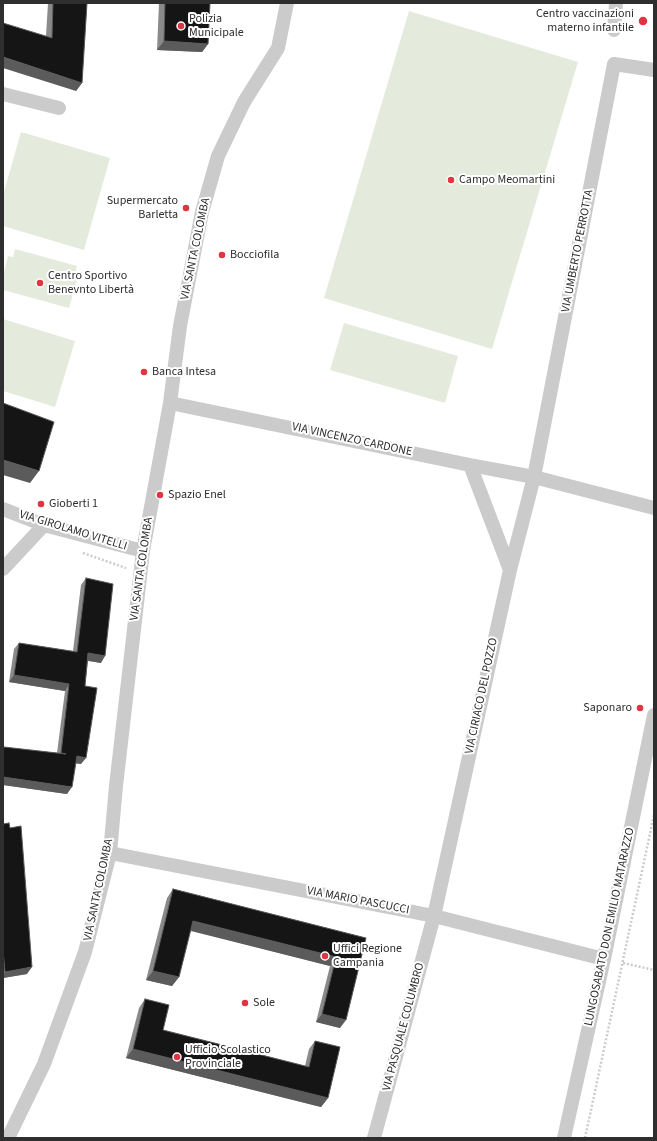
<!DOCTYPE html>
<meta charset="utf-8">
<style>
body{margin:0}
#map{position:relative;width:657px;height:1141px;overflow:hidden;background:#fff;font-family:"Source Sans 3",sans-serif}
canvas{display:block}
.frame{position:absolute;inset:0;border:4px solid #2e2e2e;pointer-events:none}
</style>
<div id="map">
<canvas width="657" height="1141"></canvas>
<div class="frame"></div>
</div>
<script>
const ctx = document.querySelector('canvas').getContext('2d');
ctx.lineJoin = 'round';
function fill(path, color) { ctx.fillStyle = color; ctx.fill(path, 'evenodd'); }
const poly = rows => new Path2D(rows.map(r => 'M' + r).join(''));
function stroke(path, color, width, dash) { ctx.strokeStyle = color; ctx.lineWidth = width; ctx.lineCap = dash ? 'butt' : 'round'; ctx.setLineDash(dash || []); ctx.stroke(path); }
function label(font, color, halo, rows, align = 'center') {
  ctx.font = font + ' "Source Sans 3",sans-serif'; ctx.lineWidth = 4; ctx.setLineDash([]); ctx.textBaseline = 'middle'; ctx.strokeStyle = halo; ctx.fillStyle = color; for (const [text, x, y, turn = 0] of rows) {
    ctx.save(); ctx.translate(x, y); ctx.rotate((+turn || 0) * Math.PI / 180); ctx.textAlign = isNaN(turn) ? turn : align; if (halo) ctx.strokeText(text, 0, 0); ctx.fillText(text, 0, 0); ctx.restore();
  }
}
const green = poly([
 [409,11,578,62,492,349,324,298],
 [21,132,110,158,84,250,3,226,3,195],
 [15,249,77,266,75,275,78,276,69,308,3,290,3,276,8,256,13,257],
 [3,319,75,341,55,407,3,391],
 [344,323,458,356,445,403,330,370]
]);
const path = poly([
 [83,553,126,568],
 [623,963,654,970],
 [585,1138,654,815]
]);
const minor = poly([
 [614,30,616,3],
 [3,94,59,108],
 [170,403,470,465,534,477,654,508],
 [470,465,510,570],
 [3,509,44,525,143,551],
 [3,569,44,525],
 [110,853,434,916,604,959],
 [8,1138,44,1064,85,952,110,853,116,786,143,551,170,403,180,326,202,212,218,156,244,102,278,48,287,3],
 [374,1138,434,916,510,570,534,477,614,64,654,70],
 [564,1138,604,959,654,715]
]);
const wall = poly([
 [48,3,87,3,82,83,76,91,46,36],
 [159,3,210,3,208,44,202,52,157,50],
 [86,578,101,663,88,661,85,686,81,764,76,763,67,794,3,785,3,748,4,747,57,753,65,691,9,682,14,649,19,643,73,651,81,585],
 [3,824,27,974,3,978],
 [173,889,366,938,340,1028,316,1022,330,966,190,930,179,977,172,986,146,980,167,898],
 [145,999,163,1030,305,1066,309,1049,315,1041,328,1098,321,1107,126,1058,139,1008]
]);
const shadedWall = poly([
 [164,41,208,44,202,52,157,50],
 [3,57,82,83,76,91,3,68],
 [3,460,39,471,30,483,3,475],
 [88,653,105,656,101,663,84,660],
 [14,675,69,684,65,691,9,682],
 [77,756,86,758,81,764,72,763],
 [3,777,72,787,67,794,3,785],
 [193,921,336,957,330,966,187,930],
 [32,967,27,974,3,978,3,975,5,972],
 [153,971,179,977,172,986,146,980],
 [322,1014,346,1020,340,1028,316,1022],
 [133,1049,328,1098,321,1107,126,1058]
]);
const building = poly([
 [53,3,87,3,82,83,3,57,3,23,52,38,53,3],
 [165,3,210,3,208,44,164,41,165,3],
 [3,403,54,422,39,471,3,460,3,403],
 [86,578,113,584,105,656,88,653,85,686,97,688,86,758,77,756,72,787,3,777,3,751,4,747,66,754,61,753,69,684,14,675,19,643,77,652,86,578],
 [9,823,10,828,21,826,32,967,5,972,3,950,3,824,9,823],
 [173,889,366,938,346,1020,322,1014,336,957,193,921,179,977,153,971,173,889],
 [145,999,169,1005,163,1030,309,1067,315,1041,340,1047,328,1098,133,1049,145,999]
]);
const markers = [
 [643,21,5,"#e13442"],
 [181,26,4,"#e13442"],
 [451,180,4,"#e13442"],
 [186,208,4,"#e13442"],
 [222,255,4,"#e13442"],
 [40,283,4,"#e13442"],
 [144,372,4,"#e13442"],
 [160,495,4,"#e13442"],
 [41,504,4,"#e13442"],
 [640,708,4,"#e13442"],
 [325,956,4,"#e13442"],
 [245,1003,4,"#e13442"],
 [177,1057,4,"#e13442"]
];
const poiNames = [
 ["Centro vaccinazioni",634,14,"right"],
 ["materno infantile",634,28,"right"],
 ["Polizia",189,19],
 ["Municipale",189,33],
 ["Campo Meomartini",459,180],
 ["Supermercato",178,201,"right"],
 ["Barletta",178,215,"right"],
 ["Bocciofila",230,255],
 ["Centro Sportivo",48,276],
 ["Benevnto Libertà",48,290],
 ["Banca Intesa",152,372],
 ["Spazio Enel",168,495],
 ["Gioberti 1",49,504],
 ["Saponaro",632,708,"right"],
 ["Uffici Regione",333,949],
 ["Campania",333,963],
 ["Sole",253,1003],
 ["Ufficio Scolastico",185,1050],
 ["Provinciale",185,1064]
];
const streetNames = [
 ["VIA SANTA COLOMBA",196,249,-78],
 ["VIA UMBERTO PERROTTA",578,251,-79],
 ["VIA VINCENZO CARDONE",352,440,12],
 ["VIA GIROLAMO VITELLI",73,531,17],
 ["VIA SANTA COLOMBA",142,569,-82],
 ["VIA CIRIACO DEL POZZO",482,696,-78],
 ["VIA SANTA COLOMBA",99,890,-78],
 ["VIA MARIO PASCUCCI",358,901,11],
 ["LUNGOSABATO DON EMILIO MATARAZZO",610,927,-78],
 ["VIA PASQUALE COLUMBRO",404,1027,-75]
];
fill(green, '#e4ebdc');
stroke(path, '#cbcbcb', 2.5, [2, 2]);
stroke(minor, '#cbcbcb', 14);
fill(wall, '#8a8a8a');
fill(shadedWall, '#5b5b5b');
fill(building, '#151515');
stroke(building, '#5b5b5b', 1);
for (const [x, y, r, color] of markers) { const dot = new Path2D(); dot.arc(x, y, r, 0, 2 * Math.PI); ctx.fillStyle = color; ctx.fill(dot); stroke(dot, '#fff', 1.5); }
label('12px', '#2e2e2e', '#fff', poiNames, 'left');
label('12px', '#2e2e2e', '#fff', streetNames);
</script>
